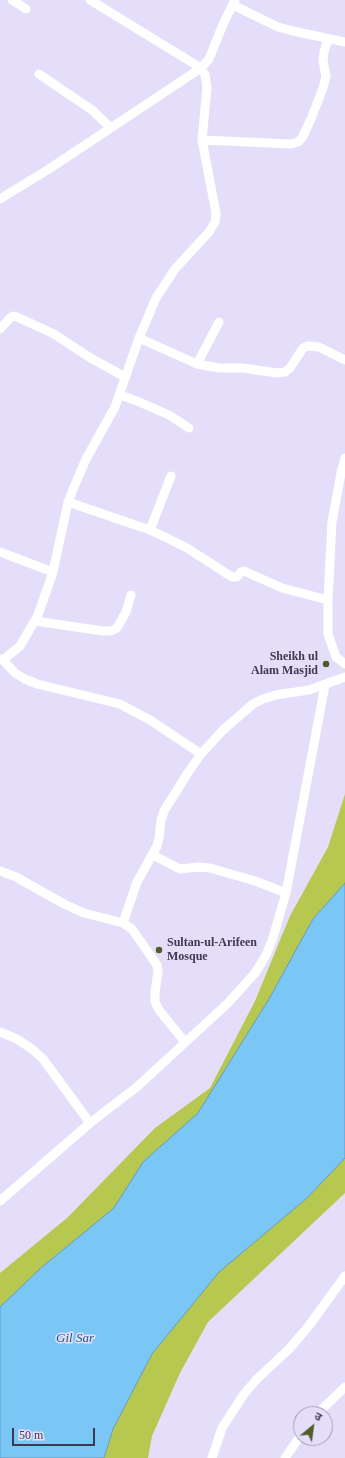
<!DOCTYPE html>
<meta charset="utf-8">
<style>
body{margin:0}
#map{position:relative;width:345px;height:1458px;overflow:hidden;background:#e5defa;font-family:"Times New Roman","Noto Sans Devanagari",serif}
canvas{display:block}
.north{position:absolute;left:293px;top:1406px;width:40px;height:40px;box-sizing:border-box;background:#e5defa;border:1px solid #a39cb7;border-radius:50%;rotate:29deg;font-size:11px;font-weight:700;line-height:16px;text-align:center;color:#3f3853}
.north::after{content:'';display:block;margin:auto;width:14px;height:18px;background:#535b2a;clip-path:polygon(50% 0,100% 100%,50% 72%,0 100%)}
.scale{position:absolute;left:12px;top:1428px;width:83px;height:18px;box-sizing:border-box;border:2px solid #3f3853;border-top:0;padding-left:5px;font-size:12px;line-height:14px;white-space:nowrap;color:#3f3853;-webkit-text-stroke:3px #e5defa;paint-order:stroke}
</style>
<div id="map">
<canvas width="345" height="1458"></canvas>
<div class="north">उ</div>
<div class="scale">50 m</div>
</div>
<script>
const ctx = document.querySelector('canvas').getContext('2d');
ctx.lineJoin = 'round';
function fill(path, color) { ctx.fillStyle = color; ctx.fill(path, 'evenodd'); }
const poly = rows => new Path2D(rows.map(r => 'M' + r).join(''));
function stroke(path, color, width, dash) { ctx.strokeStyle = color; ctx.lineWidth = width; ctx.lineCap = dash ? 'butt' : 'round'; ctx.setLineDash(dash || []); ctx.stroke(path); }
function label(font, color, halo, rows, align = 'center') {
  ctx.font = font + ' "Times New Roman",serif'; ctx.lineWidth = 3; ctx.setLineDash([]); ctx.textBaseline = 'middle'; ctx.strokeStyle = halo; ctx.fillStyle = color; for (const [text, x, y, turn = 0] of rows) {
    ctx.save(); ctx.translate(x, y); ctx.rotate((+turn || 0) * Math.PI / 180); ctx.textAlign = isNaN(turn) ? turn : align; if (halo) ctx.strokeText(text, 0, 0); ctx.fillText(text, 0, 0); ctx.restore();
  }
}
const green = poly([
 [345,794,345,1193,208,1322,180,1373,152,1436,148,1458,0,1458,0,1273,67,1218,155,1128,210,1088,255,1001,290,916,328,847]
]);
const water = poly([
 [345,883,345,1158,307,1198,219,1272,152,1354,113,1429,104,1458,0,1458,0,1307,42,1267,114,1208,143,1162,198,1113,269,999,313,919,345,883]
]);
const minor = poly([
 [12,0,26,9],
 [233,5,278,27,293,31,345,42],
 [39,74,92,110,111,128],
 [202,140,291,144,298,142,302,138,311,119,323,88,326,76,323,61,324,52,328,39],
 [0,199,49,169,201,68,209,59,224,22,235,0],
 [0,329,10,318,13,316,17,317,54,334,89,357,125,377],
 [139,338,197,364,219,368,243,368,277,373,285,372,290,368,303,348,308,346,319,347,345,360],
 [197,364,219,322],
 [120,395,137,401,169,415,189,428],
 [345,458,341,473,332,522,328,600,328,634,336,657,345,664],
 [68,502,150,530,167,538,187,548,232,577,237,577,241,572,244,571,282,588,328,600],
 [150,530,171,476],
 [0,552,53,572],
 [35,621,103,631,111,631,117,628,126,612,131,595],
 [0,659,3,660,15,673,25,679,37,684,120,704,150,720,201,754],
 [3,660,20,646,38,615,53,572,68,502,74,487,86,459,115,407,139,338,156,298,175,269,209,232,215,222,216,213,202,140,207,87,205,75,201,68,90,0],
 [153,855,180,869,199,867,210,868,255,881,286,893],
 [0,871,16,877,64,904,84,913,123,923,132,929,157,965,158,971,155,993,155,1002,159,1010,185,1042],
 [123,923,137,882,157,846,159,838,161,820,164,811,189,771,201,754,223,730,253,704,263,699,276,695,309,690,345,677],
 [0,1032,17,1039,32,1049,43,1059,90,1123],
 [0,1201,90,1123,138,1086,228,1003,255,973,265,957,272,941,286,893,325,685],
 [317,1414,345,1387],
 [212,1458,222,1428,244,1394,257,1379,289,1349,308,1327,345,1276],
 [285,1458,301,1435]
]);
const markers = [
 [326,664,4,"#535b2a"],
 [159,950,4,"#535b2a"]
];
const poiNames = [
 ["Sheikh ul",318,657],
 ["Alam Masjid",318,671],
 ["Sultan-ul-Arifeen",167,943,"left"],
 ["Mosque",167,957,"left"]
];
const waterNames = [
 ["Gil Sar",75,1339]
];
fill(green, '#b6c84f');
fill(water, '#7ac6f5');
stroke(water, '#689bc4', 1);
stroke(minor, '#fff', 9);
for (const [x, y, r, color] of markers) { const dot = new Path2D(); dot.arc(x, y, r, 0, 2 * Math.PI); ctx.fillStyle = color; ctx.fill(dot); stroke(dot, '#e5defa', 1.5); }
label('bold 12px', '#3f3853', '#e5defa', poiNames, 'right');
label('italic 13px', '#1c5777', '#e5defa', waterNames);
</script>
